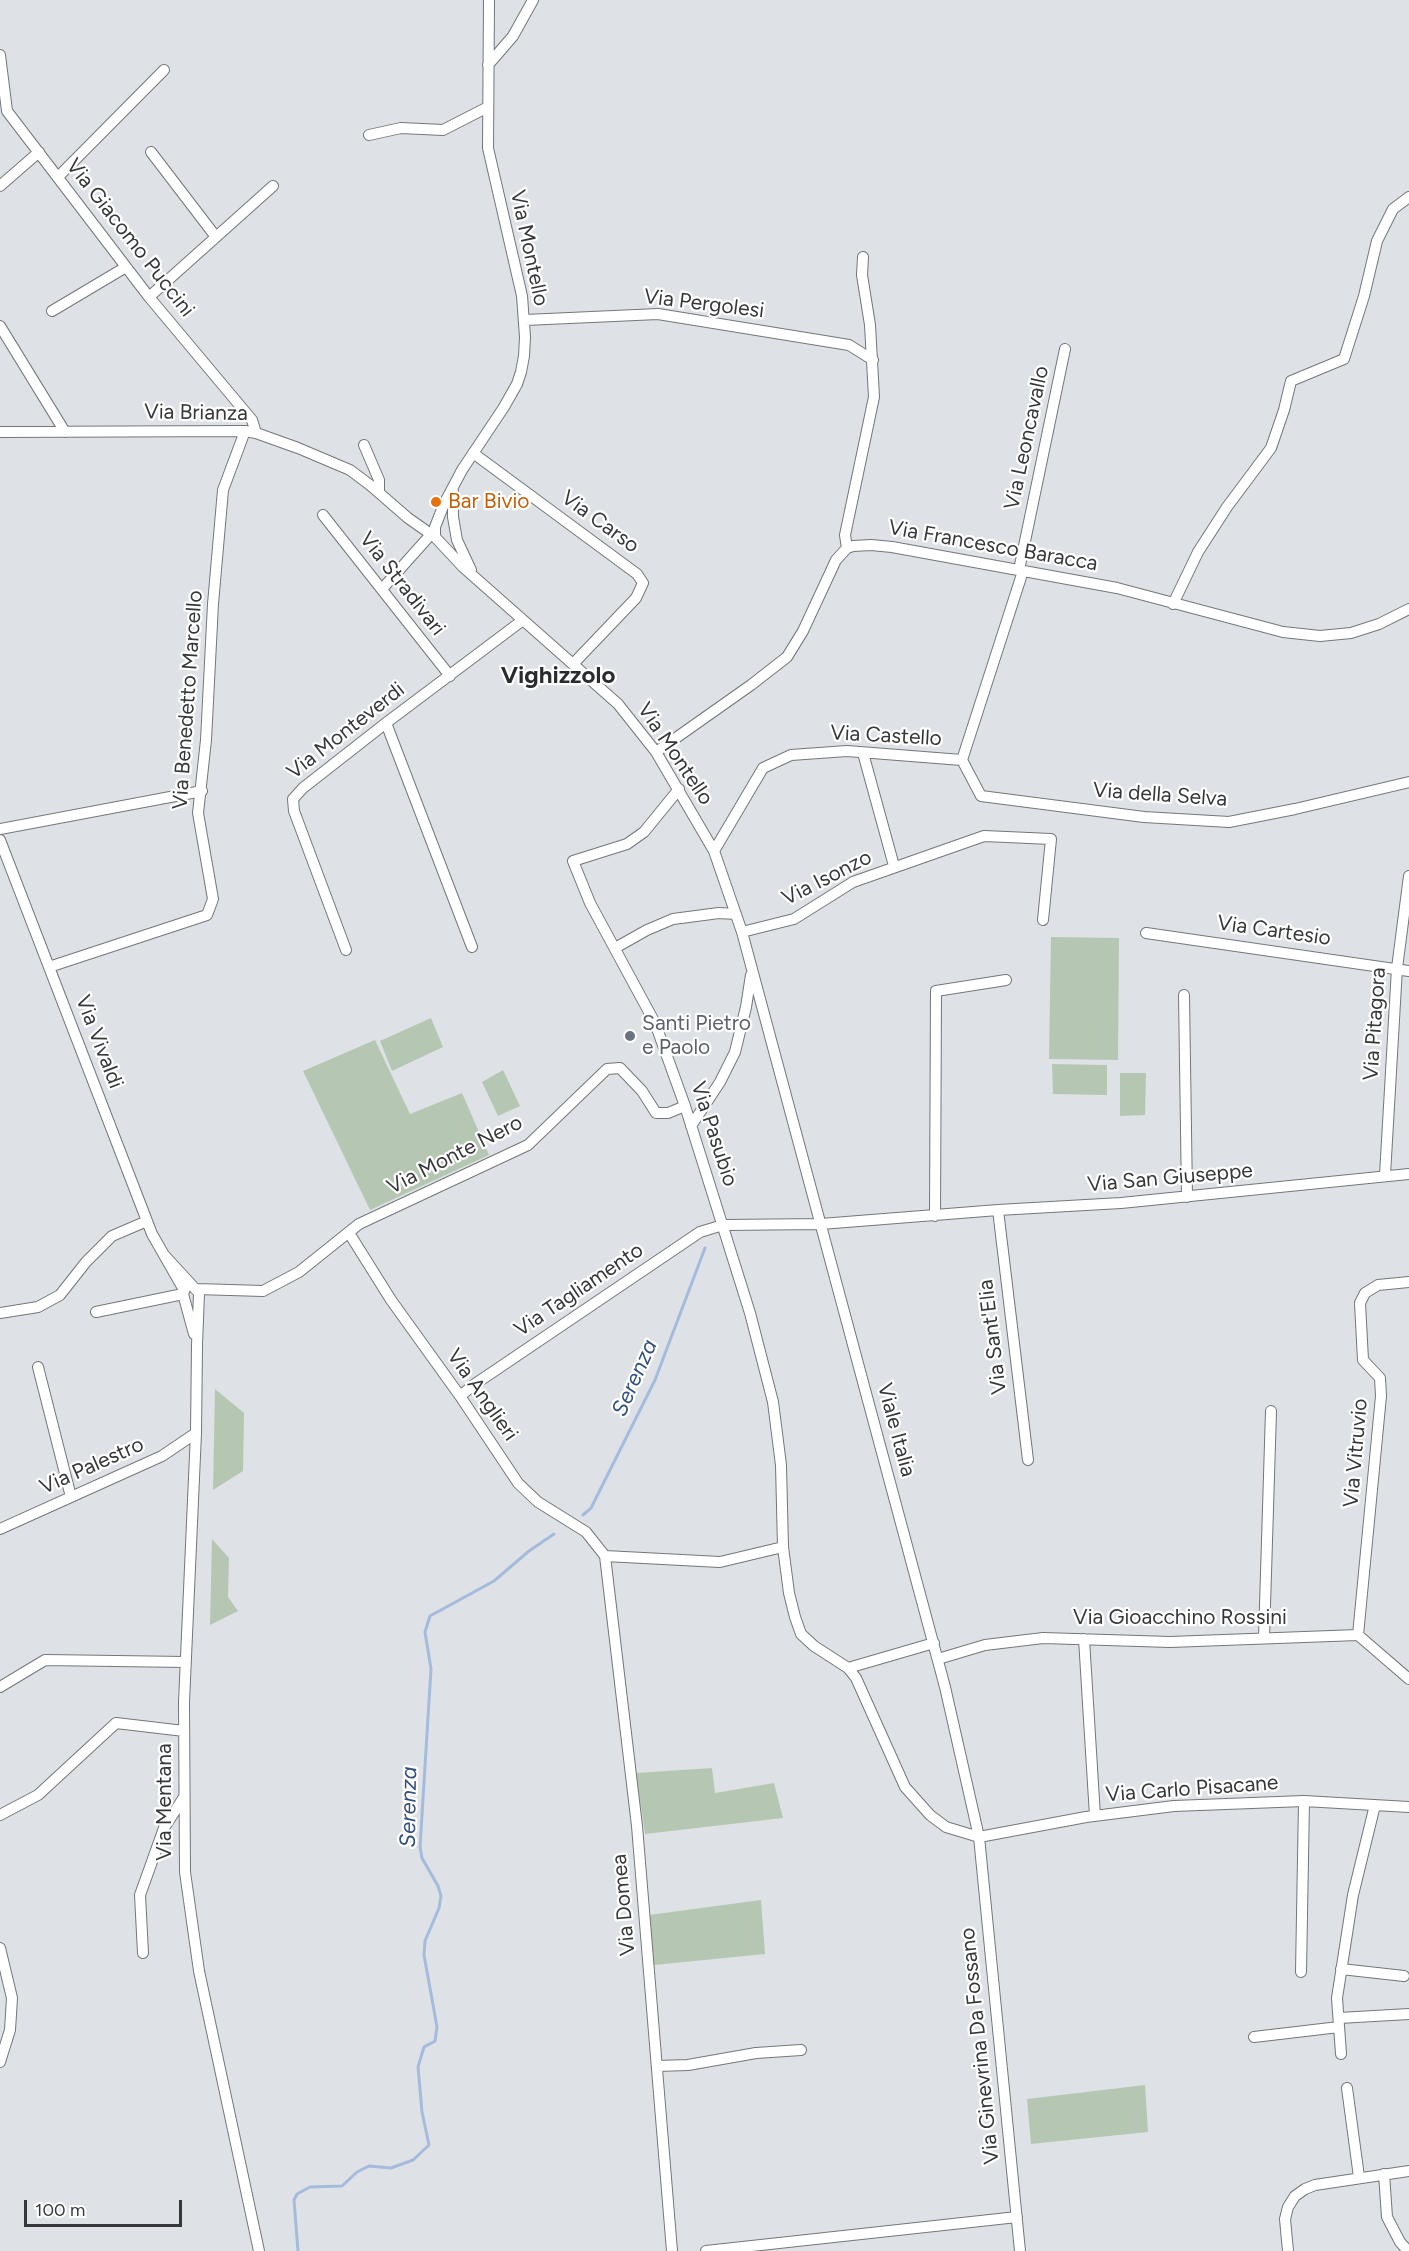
<!DOCTYPE html>
<style>
body{margin:0}
#map{position:relative;width:1409px;height:2251px;overflow:hidden;background:#dee2e6;font-family:Figtree,sans-serif}
canvas{display:block}
.scale{position:absolute;left:24px;top:2200px;width:158px;height:27px;box-sizing:border-box;border:3px solid #363739;border-top:0;padding-left:8px;font-size:18px;line-height:21px;white-space:nowrap;color:#363739;-webkit-text-stroke:4px #fff;paint-order:stroke}
</style>
<div id="map">
<canvas width="1409" height="2251"></canvas>
<div class="scale">100 m</div>
</div>
<script>
const ctx = document.querySelector('canvas').getContext('2d');
ctx.lineJoin = 'round';
function fill(path, color) { ctx.fillStyle = color; ctx.fill(path, 'evenodd'); }
const poly = rows => new Path2D(rows.map(r => 'M' + r).join(''));
function stroke(path, color, width, dash) { ctx.strokeStyle = color; ctx.lineWidth = width; ctx.lineCap = dash ? 'butt' : 'round'; ctx.setLineDash(dash || []); ctx.stroke(path); }
function label(font, color, halo, rows, align = 'center') {
  ctx.font = font + ' Figtree,sans-serif'; ctx.lineWidth = 4.5; ctx.setLineDash([]); ctx.textBaseline = 'middle'; ctx.strokeStyle = halo; ctx.fillStyle = color; for (const [text, x, y, turn = 0] of rows) {
    ctx.save(); ctx.translate(x, y); ctx.rotate((+turn || 0) * Math.PI / 180); ctx.textAlign = isNaN(turn) ? turn : align; if (halo) ctx.strokeText(text, 0, 0); ctx.fillText(text, 0, 0); ctx.restore();
  }
}
const green = poly([
 [1051,937,1119,938,1118,1060,1049,1059],
 [431,1018,443,1047,392,1071,380,1041],
 [375,1040,410,1114,462,1093,489,1155,370,1210,303,1071],
 [1052,1064,1107,1065,1107,1095,1053,1094],
 [503,1070,520,1106,498,1116,482,1082],
 [1120,1073,1146,1073,1145,1115,1120,1116],
 [215,1389,244,1413,243,1471,213,1490],
 [212,1539,229,1558,228,1597,238,1611,210,1625],
 [712,1768,715,1793,774,1783,783,1818,645,1834,636,1773],
 [761,1900,765,1954,654,1965,649,1915],
 [1145,2085,1148,2132,1031,2144,1027,2099]
]);
const stream = poly([
 [583,1515,591,1508,655,1380,705,1248],
 [298,2251,294,2200,297,2194,310,2187,342,2186,357,2172,369,2166,391,2168,413,2160,429,2145,422,2112,418,2067,424,2047,435,2041,437,2027,424,1955,425,1941,439,1908,441,1896,438,1886,422,1858,420,1847,431,1669,425,1632,430,1616,494,1581,529,1551,554,1534]
]);
const minor = poly([
 [0,55,7,111,149,297,252,420,256,433],
 [488,65,513,36,533,0],
 [369,135,401,128,443,130,488,107],
 [151,152,216,237],
 [58,177,164,70],
 [0,186,39,152],
 [149,297,273,186],
 [52,311,126,267],
 [525,320,658,314,849,345,873,360],
 [0,326,65,432],
 [0,432,245,431,256,433,298,448,350,470,370,485,408,518,435,537,463,567,618,704,656,752,714,851,742,932,945,1687,979,1837,1020,2251],
 [364,445,379,480,379,493],
 [473,453,637,574,643,583,636,598,573,664],
 [453,491,453,517,457,540,471,570],
 [323,515,450,676],
 [435,537,435,527,444,504,462,470,504,407,517,384,521,372,524,356,525,337,522,296,488,148,489,0],
 [847,548,845,535,874,397,870,325,862,275,863,257],
 [1019,570,1065,349],
 [382,589,434,531],
 [1173,604,1198,552,1227,507,1271,448,1284,410,1291,381,1344,359,1364,296,1377,241,1393,209,1409,197],
 [386,723,472,947],
 [656,752,751,685,787,657,803,631,836,560,847,548,853,546,871,545,892,547,1117,588,1283,632,1320,636,1351,633,1379,624,1409,609],
 [863,753,894,866],
 [962,760,981,796,1144,817,1229,822,1295,809,1409,782],
 [962,760,1023,571],
 [679,789,644,832,627,844,573,861,590,903,655,1023,685,1106,750,1313,773,1402,781,1465,783,1547,789,1593,795,1617,801,1634,814,1646,848,1668,856,1678,905,1787,930,1815,946,1827,979,1837,1086,1817,1174,1806,1304,1801,1409,1807],
 [0,829,202,791],
 [0,840,152,1234,184,1290],
 [714,851,763,768,791,755,847,751,962,760],
 [742,932,794,919,853,882,984,836,1051,839,1043,920],
 [1146,933,1409,971],
 [615,948,647,930,673,919,719,913,736,914],
 [346,950,294,811,293,799,303,788,386,723,523,620],
 [49,967,207,915,213,899,198,813,206,740,213,604,223,490,245,431],
 [1184,995,1187,1197],
 [691,1126,720,1082,735,1052,746,1007,751,975],
 [1385,1175,1397,968,1409,876],
 [998,1210,1028,1460],
 [935,1216,936,991,1006,980],
 [349,1233,391,1300,460,1396,518,1483,538,1502,586,1532,605,1556,637,1826,672,2251],
 [165,1256,199,1293,197,1345,196,1433,184,1702,185,1872,199,1971,259,2251],
 [185,1289,183,1294,194,1334],
 [197,1289,263,1291,299,1272,359,1224,528,1145,607,1069,620,1068,642,1091,656,1113,668,1113,685,1106],
 [96,1312,183,1294],
 [0,1313,38,1307,60,1295,86,1262,112,1236,147,1221],
 [38,1367,71,1497],
 [460,1396,475,1384,700,1232,723,1225,821,1224,998,1210,1121,1203,1409,1174],
 [0,1529,162,1456,196,1433],
 [605,1556,720,1562,783,1547],
 [1358,1635,1381,1396,1380,1378,1363,1360,1360,1303,1365,1293,1378,1285,1409,1282],
 [1264,1638,1271,1411],
 [1084,1639,1095,1816],
 [938,1659,985,1645,1043,1638,1170,1642,1358,1635,1409,1679],
 [848,1668,934,1643],
 [0,1687,45,1660,185,1662],
 [0,1815,38,1795,116,1723,184,1731],
 [0,1948,12,1998,10,2030,0,2062],
 [143,1953,140,1895,164,1828,184,1797],
 [1341,1969,1404,1976],
 [1301,1972,1304,1801],
 [1339,2018,1409,2014],
 [1254,2037,1339,2027],
 [1341,2054,1337,1998,1353,1895,1375,1805],
 [657,2066,688,2065,756,2053,801,2050],
 [1347,2088,1359,2177],
 [1384,2174,1387,2217,1400,2242,1408,2251],
 [706,2251,1017,2217],
 [1288,2251,1285,2219,1288,2207,1295,2196,1305,2189,1315,2185,1409,2171]
]);
const markers = [
 [436,502,6,"#e8710a"],
 [630,1036,6,"#6b7280"]
];
const streetNames = [
 ["Via Giacomo Puccini",130,238,52],
 ["Via Montello",529,248,78],
 ["Via Pergolesi",704,304,7],
 ["Via Brianza",196,413,1],
 ["Via Leoncavallo",1027,438,-78],
 ["Via Carso",600,522,36],
 ["Via Francesco Baracca",993,546,10],
 ["Via Stradivari",402,584,52],
 ["Via Benedetto Marcello",188,700,-86],
 ["Via Monteverdi",346,731,-38],
 ["Via Castello",886,736,3],
 ["Via Montello",675,754,56],
 ["Via della Selva",1160,795,4],
 ["Via Isonzo",827,878,-27],
 ["Via Cartesio",1274,931,8],
 ["Via Pitagora",1375,1024,-86],
 ["Via Vivaldi",99,1042,69],
 ["Via Pasubio",714,1134,72],
 ["Via Monte Nero",455,1155,-27],
 ["Via San Giuseppe",1170,1178,-5],
 ["Via Tagliamento",579,1290,-34],
 ["Via Sant'Elia",993,1337,-97],
 ["Via Anglieri",482,1395,55],
 ["Viale Italia",896,1430,75],
 ["Via Vitruvio",1356,1453,-85],
 ["Via Palestro",92,1466,-24],
 ["Via Gioacchino Rossini",1180,1618],
 ["Via Carlo Pisacane",1192,1789,-4],
 ["Via Mentana",165,1802,-90],
 ["Via Domea",624,1905,-95],
 ["Via Ginevrina Da Fossano",980,2046,-96]
];
const foodNames = [
 ["Bar Bivio",448,502]
];
const worshipNames = [
 ["Santi Pietro",642,1024],
 ["e Paolo",642,1048]
];
const waterNames = [
 ["Serenza",635,1378,-66],
 ["Serenza",409,1807,-89]
];
const quarterNames = [
 ["Vighizzolo",558,676]
];
fill(green, '#b5c7b2');
stroke(stream, '#a5bbdc', 3);
stroke(minor, '#73777a', 12);
stroke(minor, '#fff', 10);
for (const [x, y, r, color] of markers) { const dot = new Path2D(); dot.arc(x, y, r, 0, 2 * Math.PI); ctx.fillStyle = color; ctx.fill(dot); stroke(dot, '#fff', 2); }
label('21px', '#363739', '#fff', streetNames);
label('21px', '#c56008', '#fff', foodNames, 'left');
label('21px', '#5b616d', '#fff', worshipNames, 'left');
label('italic 22px', '#34517e', '#fff', waterNames);
label('bold 24px', '#292c2f', '#fff', quarterNames);
</script>
